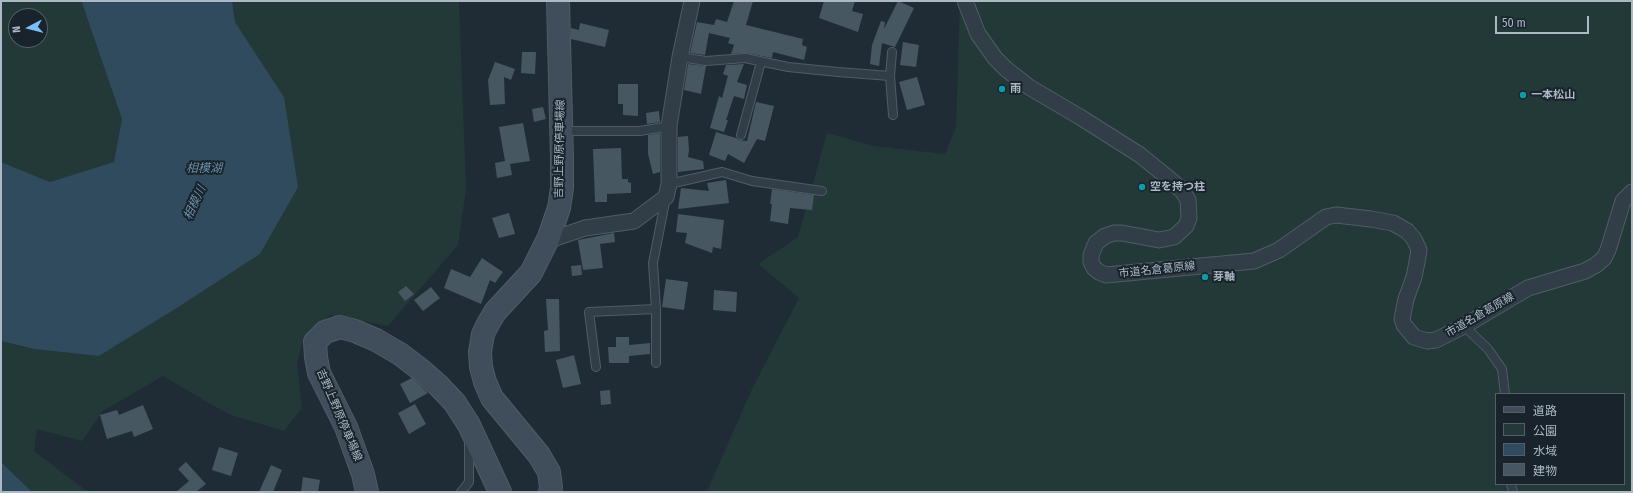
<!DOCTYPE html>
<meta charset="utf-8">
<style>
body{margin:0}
#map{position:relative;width:1633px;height:493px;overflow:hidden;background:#1f2c36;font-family:"Fira Sans Condensed","Noto Sans JP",sans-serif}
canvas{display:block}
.frame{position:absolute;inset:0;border:2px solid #acb9c4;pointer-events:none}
.legend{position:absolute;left:1495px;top:393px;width:130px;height:92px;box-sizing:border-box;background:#18232b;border:1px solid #535f68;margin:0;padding:5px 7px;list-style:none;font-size:12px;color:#acb9c4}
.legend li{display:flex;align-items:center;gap:8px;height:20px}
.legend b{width:20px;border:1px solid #535f68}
.north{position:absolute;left:8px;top:8px;width:40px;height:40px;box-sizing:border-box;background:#18232b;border:1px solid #535f68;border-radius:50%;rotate:263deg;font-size:11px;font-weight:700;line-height:16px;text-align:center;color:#acb9c4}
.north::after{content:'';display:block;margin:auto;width:14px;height:18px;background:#7bbffa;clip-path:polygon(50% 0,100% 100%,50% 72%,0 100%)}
.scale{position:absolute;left:1495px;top:16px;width:94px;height:18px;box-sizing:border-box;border:2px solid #acb9c4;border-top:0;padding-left:5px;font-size:12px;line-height:14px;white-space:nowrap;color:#acb9c4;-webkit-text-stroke:3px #18232b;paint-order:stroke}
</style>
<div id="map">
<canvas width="1633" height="493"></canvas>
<div class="frame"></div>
<ul class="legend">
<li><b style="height:5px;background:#404d5a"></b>道路</li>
<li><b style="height:11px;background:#223937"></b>公園</li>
<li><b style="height:11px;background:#314b5e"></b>水域</li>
<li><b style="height:11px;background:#465762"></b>建物</li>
</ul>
<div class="north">N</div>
<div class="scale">50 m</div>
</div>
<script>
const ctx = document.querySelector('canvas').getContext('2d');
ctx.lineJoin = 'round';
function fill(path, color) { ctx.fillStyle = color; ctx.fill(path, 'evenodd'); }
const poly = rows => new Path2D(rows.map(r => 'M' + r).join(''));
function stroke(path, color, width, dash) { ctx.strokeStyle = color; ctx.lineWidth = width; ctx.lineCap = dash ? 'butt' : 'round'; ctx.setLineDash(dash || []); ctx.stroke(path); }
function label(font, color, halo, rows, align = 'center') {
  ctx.font = font + ' "Fira Sans Condensed","Noto Sans JP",sans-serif'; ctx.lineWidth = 4; ctx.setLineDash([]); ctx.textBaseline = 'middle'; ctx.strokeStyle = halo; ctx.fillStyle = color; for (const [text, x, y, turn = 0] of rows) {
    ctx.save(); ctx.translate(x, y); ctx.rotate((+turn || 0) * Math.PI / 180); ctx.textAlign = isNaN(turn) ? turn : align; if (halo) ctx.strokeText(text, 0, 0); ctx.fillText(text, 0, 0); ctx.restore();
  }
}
const green = poly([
 [1,1,83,1,82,3,122,119,114,163,50,182,1,162],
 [16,16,40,16,40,40,16,40],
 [232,1,458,1,459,2,466,188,458,245,388,326,330,315,303,340,297,363,302,408,284,431,228,414,163,376,103,411,82,441,37,429,34,451,84,489,94,492,32,492,1,462,1,341,34,349,99,356,180,306,260,254,284,97,235,22],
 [960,1,1632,1,1632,492,709,492,708,489,752,389,799,298,758,264,798,237,827,133,874,146,945,154,956,127],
 [1496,394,1624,394,1624,484,1496,484]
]);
const water = poly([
 [83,1,232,1,235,22,284,97,298,187,260,254,180,306,99,356,34,349,1,341,1,162,50,182,114,162,122,119,82,3],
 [1,462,32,492,1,492]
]);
const building = poly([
 [734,1,753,1,746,25,803,39,802,45,807,47,804,60,773,52,772,58,746,53,731,54,734,45,728,43,730,38,709,33,705,55,690,53,697,22,714,25,716,19,727,22],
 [824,1,855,1,852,11,863,14,858,32,819,18],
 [898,1,914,8,895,47,882,43,879,66,870,64,872,45,881,21,885,22,884,29],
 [580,23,609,30,605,47,571,39,571,28,579,30],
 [903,42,919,45,916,67,900,65],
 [522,52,536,52,535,74,521,73],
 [495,62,515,69,511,80,504,77,505,104,490,105,488,80],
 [688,64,706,66,701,94,684,90],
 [744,64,737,82,747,85,744,99,734,96,726,120,728,120,724,132,710,128,719,96,722,98,728,76,723,74,726,65],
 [917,77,925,105,907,110,899,82],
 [618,84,638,84,638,116,623,115,623,104,618,104],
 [756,102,774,106,765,141,757,139,744,163,728,154,725,161,709,155,716,132,736,138,739,140,747,141],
 [543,107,546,119,534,122,532,109],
 [659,111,660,122,647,124,646,113],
 [523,123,530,161,510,164,512,175,497,178,495,163,505,161,499,127],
 [660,133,660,172,653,174,648,154,648,135],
 [688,136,689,150,688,157,703,161,704,169,678,172,678,137],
 [621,148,622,179,628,179,628,182,631,183,631,193,607,194,607,202,595,202,593,149],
 [726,180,729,203,678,209,681,188,709,191,707,183],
 [772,189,814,195,812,210,790,208,788,224,770,221,772,204,770,204],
 [509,213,515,234,499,238,492,218],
 [678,214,724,220,721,249,713,247,712,253,685,243,687,233,676,232],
 [614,233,615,242,600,244,603,268,583,270,578,240],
 [482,258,503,272,495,283,490,280,481,304,444,288,451,269,470,277],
 [581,265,582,275,572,276,571,266],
 [666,279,688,282,684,310,662,307],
 [406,286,414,294,405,301,398,292],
 [431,287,440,298,423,311,414,300],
 [714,290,737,292,736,312,713,310],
 [546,299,559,299,560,351,545,352,544,331,548,330],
 [616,337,629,337,629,345,650,343,650,354,629,356,629,363,609,363,608,347,616,347],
 [574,355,581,384,563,388,556,360],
 [412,378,428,393,410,403,400,384],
 [610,390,611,404,601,405,600,391],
 [415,404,426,424,409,434,398,413],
 [143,405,153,429,134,437,132,431,107,439,100,415,117,410,119,415],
 [219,447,238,453,231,476,212,470],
 [186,462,206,484,196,492,176,492,189,481,178,469],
 [271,465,282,470,273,492,259,492],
 [303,477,320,480,318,492,301,492]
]);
const service = poly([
 [680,57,706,61,745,58,788,67,838,72,890,76,893,115],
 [890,76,892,52],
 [562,131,640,131,669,126],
 [741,135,761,62],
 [669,184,722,172,752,181,822,191],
 [1464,326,1488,349,1502,369,1505,394],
 [656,363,656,309,653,263,666,197],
 [596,367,589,312,656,309],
 [1511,484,1513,492],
 [461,492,469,482,469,442]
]);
const minor = poly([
 [965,1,978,34,995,58,1006,69,1029,87,1080,117,1140,155,1172,181,1183,192,1188,200,1189,218,1186,226,1174,237,1159,240,1122,233,1114,233,1105,236,1096,243,1091,255,1091,262,1094,268,1099,272,1106,275,1254,261,1279,250,1326,217,1336,215,1371,219,1393,223,1407,231,1414,239,1419,250,1417,262,1414,277,1406,299,1402,319,1404,325,1414,337,1427,341,1436,340,1464,326,1528,288,1585,271,1596,265,1604,258,1608,250,1623,201,1632,192],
 [547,241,585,228,634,221,666,197,669,184,669,126,680,57,692,1]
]);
const secondary = poly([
 [367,492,363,474,346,427,319,373,316,357,315,342,325,332,340,327,355,331,376,340,400,354,421,370,439,386,455,403,469,425,500,492],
 [550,492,551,487,549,472,539,455,492,398,485,382,481,367,480,352,483,334,488,324,495,312,531,273,549,237,559,208,562,188,562,159,558,1]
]);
const markers = [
 [1002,89,4,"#0f9aa8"],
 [1523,95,4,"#0f9aa8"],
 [1142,187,4,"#0f9aa8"],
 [1205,277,4,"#0f9aa8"]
];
const poiNames = [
 ["雨",1010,89],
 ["一本松山",1531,95],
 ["空を持つ柱",1150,187],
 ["芽軸",1213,277]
];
const streetNames = [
 ["吉野上野原停車場線",560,149,-89],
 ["市道名倉葛原線",1157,270,-6],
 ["市道名倉葛原線",1480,315,-30],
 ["吉野上野原停車場線",339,415,67]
];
const waterNames = [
 ["相模湖",204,169],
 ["相模川",195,203,-65]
];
fill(green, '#223937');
fill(water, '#314b5e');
fill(building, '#465762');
stroke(service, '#505c65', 10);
stroke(minor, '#505c65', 17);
stroke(secondary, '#505c65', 24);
stroke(service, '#323e47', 8);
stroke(minor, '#323e47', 15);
stroke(secondary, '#404d5a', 22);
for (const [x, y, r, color] of markers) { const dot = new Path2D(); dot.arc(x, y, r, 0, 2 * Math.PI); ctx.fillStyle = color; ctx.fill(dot); stroke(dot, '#18232b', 1.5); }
label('bold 11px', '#acb9c4', '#18232b', poiNames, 'left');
label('11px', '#acb9c4', '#18232b', streetNames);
label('italic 12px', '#6b8fa9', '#18232b', waterNames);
</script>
